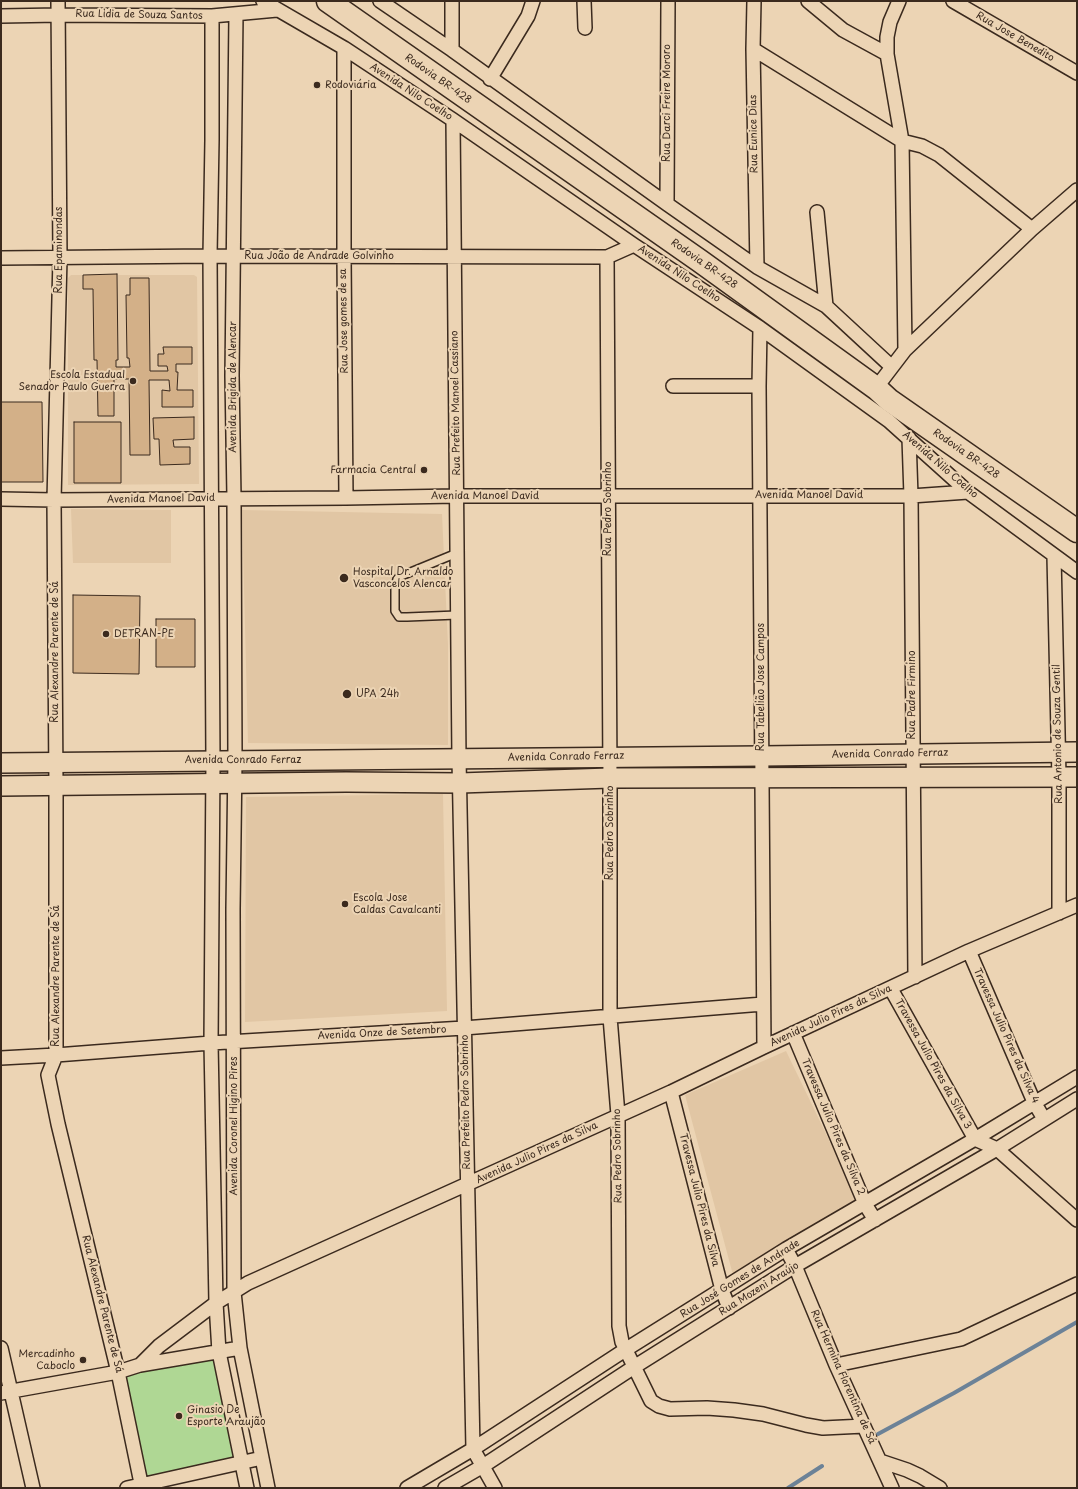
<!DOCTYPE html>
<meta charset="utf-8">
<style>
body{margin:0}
#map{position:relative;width:1078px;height:1489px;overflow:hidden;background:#ecd4b4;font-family:"Playpen Sans",sans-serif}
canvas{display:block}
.frame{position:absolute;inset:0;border:2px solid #3b2a1e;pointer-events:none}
</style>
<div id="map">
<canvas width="1078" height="1489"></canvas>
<div class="frame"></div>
</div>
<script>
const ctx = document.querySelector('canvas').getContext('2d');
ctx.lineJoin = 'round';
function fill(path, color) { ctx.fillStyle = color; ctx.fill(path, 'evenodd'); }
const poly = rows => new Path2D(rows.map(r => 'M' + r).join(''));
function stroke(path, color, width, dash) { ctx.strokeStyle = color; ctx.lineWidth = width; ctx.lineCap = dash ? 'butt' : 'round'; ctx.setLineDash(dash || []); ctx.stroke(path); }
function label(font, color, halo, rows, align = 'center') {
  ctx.font = font + ' "Playpen Sans",sans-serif'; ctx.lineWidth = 4; ctx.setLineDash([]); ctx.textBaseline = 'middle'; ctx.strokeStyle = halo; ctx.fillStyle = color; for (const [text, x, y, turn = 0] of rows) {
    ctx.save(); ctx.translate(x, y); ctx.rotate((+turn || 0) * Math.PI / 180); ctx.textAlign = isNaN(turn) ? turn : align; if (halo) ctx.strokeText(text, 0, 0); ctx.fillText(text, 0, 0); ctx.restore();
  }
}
const built = poly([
 [71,275,194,275,197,277,199,484,68,485,68,278],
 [71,509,171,510,171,563,73,563],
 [242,510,442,514,448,645,448,745,248,743],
 [443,794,447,1011,245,1022,246,797],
 [786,1051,859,1202,733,1275,685,1095]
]);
const green = poly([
 [215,1359,235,1457,144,1477,123,1375]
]);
const stream = poly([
 [878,1434,954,1393,1077,1322],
 [788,1488,822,1466]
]);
const building = poly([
 [117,274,118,360,116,360,116,367,130,367,129,358,127,358,126,295,130,295,130,278,149,278,150,371,168,371,167,366,158,366,158,354,164,354,163,347,192,347,192,364,176,364,176,372,178,372,177,390,193,390,193,407,162,407,162,390,170,391,169,380,149,380,150,455,130,455,129,379,114,379,114,416,98,416,97,360,94,360,93,289,83,289,83,275,117,274],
 [1,402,42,402,43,482,1,482,1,402],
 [194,417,194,439,173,440,174,447,190,447,190,464,160,465,159,439,154,439,153,418,194,417],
 [74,422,121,422,121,483,74,483,74,422],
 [73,595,140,596,139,674,73,673,73,595],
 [156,619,195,619,195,667,156,667,156,619]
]);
const lane = poly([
 [457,553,401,576,397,579,395,588,395,611,399,617,407,617,457,615]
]);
const street = poly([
 [58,1,60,258,54,500,56,786,56,1055,48,1075,58,1124,118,1372,142,1488],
 [263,1,344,48,453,120,634,245,760,328,889,421,968,492,1077,572],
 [380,1,452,50,667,204,757,267,826,306,892,367],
 [584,1,585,28],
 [754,1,753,49,757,267],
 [808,1,843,30,887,54],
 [899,1,890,22,887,37,887,54,902,141,905,350],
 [953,1,1077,73],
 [236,14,232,376,234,498,235,760,233,909,234,1292,240,1348,268,1488],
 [1,16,59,15,212,16,277,10],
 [212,16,212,140,210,256,213,761,211,1043,216,1303,219,1352,247,1488],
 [344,48,344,256,346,498],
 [753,49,902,141,922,146,939,155,1032,229],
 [452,50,452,1],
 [490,79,528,16,533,1],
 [453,120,459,759,473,1449,495,1488],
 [667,204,668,1],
 [817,212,826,306],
 [607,257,610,778,610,1017,618,1115,619,1326,622,1342,651,1401,659,1406,670,1409,707,1408,734,1410,763,1414,806,1425,823,1428,864,1426],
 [1,258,210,256,607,257,634,245],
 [760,328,759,386,764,1047],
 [673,386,759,386],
 [876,388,905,350,1032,229,1077,190],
 [909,438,911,496,915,977],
 [1,499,54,500,346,498,456,496,911,496,968,492],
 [1054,556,1059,777,1059,913],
 [969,951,1034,1102,1044,1119],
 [891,989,975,1139,997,1149,1077,1220],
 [793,1033,865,1204,875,1220],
 [1,1058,56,1055,211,1043,464,1028,763,1004],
 [671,1092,722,1290,729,1308],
 [786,1249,795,1266,836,1365,892,1488],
 [1,1348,33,1488],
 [140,1365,240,1348],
 [836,1365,961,1339,1077,1284],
 [1,1393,118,1372,140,1365,159,1346,216,1303,248,1283,671,1092,764,1047,969,951,1077,905],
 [880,1461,907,1470,920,1476,940,1488],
 [127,1488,262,1458],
 [407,1488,473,1449,625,1350,786,1249,975,1139,1077,1077],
 [445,1488,483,1466,634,1367,795,1266,997,1149,1077,1099]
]);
const secondary = poly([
 [1,763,762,756,1077,752],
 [1,786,346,782,460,783,610,778,1077,777]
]);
const highway = poly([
 [328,1,700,261,876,388,889,400,1077,531]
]);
const markers = [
 [317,85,4,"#3b2a1e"],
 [133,381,4,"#3b2a1e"],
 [424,470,4,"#3b2a1e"],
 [344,578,5,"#3b2a1e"],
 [106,634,4,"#3b2a1e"],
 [347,694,5,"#3b2a1e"],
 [345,904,4,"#3b2a1e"],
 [83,1360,4,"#3b2a1e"],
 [179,1416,4,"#3b2a1e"]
];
const streetNames = [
 ["Rua Lidia de Souza Santos",139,15,1],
 ["Rua Jose Benedito",1015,37,30],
 ["Rodovia BR-428",438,79,35],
 ["Avenida Nilo Coelho",411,92,33],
 ["Rua Darci Freire Mororo",667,103,-90],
 ["Rua Eunice Dias",754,134,-91],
 ["Rua Epaminondas",59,250,-90],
 ["Rua João de Andrade Golvinho",319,256],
 ["Rodovia BR-428",704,264,35],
 ["Avenida Nilo Coelho",679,274,33],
 ["Rua Jose gomes de sa",344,321,-91],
 ["Avenida Brigida de Alencar",233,387,-90],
 ["Rua Prefeito Manoel Cassiano",456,403,-91],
 ["Rodovia BR-428",966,454,35],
 ["Avenida Nilo Coelho",940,465,41],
 ["Avenida Manoel David",809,495],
 ["Avenida Manoel David",485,496],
 ["Avenida Manoel David",161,499,-1],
 ["Rua Pedro Sobrinho",608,509,-90],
 ["Rua Alexandre Parente de Sá",55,652,-90],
 ["Rua Tabelião Jose Campos",761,687,-90],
 ["Rua Padre Firmino",912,695,-90],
 ["Rua Antonio de Souza Gentil",1058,734,-91],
 ["Avenida Conrado Ferraz",890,754,-1],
 ["Avenida Conrado Ferraz",566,757,-1],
 ["Avenida Conrado Ferraz",243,760],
 ["Rua Pedro Sobrinho",610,833,-90],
 ["Rua Alexandre Parente de Sá",56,976,-90],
 ["Avenida Julio Pires da Silva",831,1016,-25],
 ["Avenida Onze de Setembro",382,1033,-3],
 ["Travessa Julio Pires da Silva 4",1006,1036,66],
 ["Travessa Julio Pires da Silva 3",933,1064,61],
 ["Rua Prefeito Pedro Sobrinho",466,1102,-91],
 ["Avenida Coronel Higino Pires",234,1126,-90],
 ["Travessa Julio Pires da Silva 2",833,1127,67],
 ["Avenida Julio Pires da Silva",537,1153,-25],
 ["Rua Pedro Sobrinho",618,1156,-91],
 ["Travessa Julio Pires da Silva",699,1200,76],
 ["Rua José Gomes de Andrade",740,1279,-32],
 ["Rua Mozeni Araújo",759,1289,-32],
 ["Rua Alexandre Parente de Sá",102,1304,76],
 ["Rua Hermina Florentina de Sá",843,1377,66]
];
const poiNames = [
 ["Rodoviária",325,85],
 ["Escola Estadual",125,375,"right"],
 ["Senador Paulo Guerra",125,387,"right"],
 ["Farmacia Central",416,470,"right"],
 ["Hospital Dr. Arnaldo",353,572],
 ["Vasconcelos Alencar",353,584],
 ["DETRAN-PE",114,634],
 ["UPA 24h",356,694],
 ["Escola Jose",353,898],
 ["Caldas Cavalcanti",353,910],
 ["Mercadinho",75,1354,"right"],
 ["Caboclo",75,1366,"right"],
 ["Ginasio De",187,1410],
 ["Esporte Araujão",187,1422]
];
fill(built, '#e1c6a4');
fill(green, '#afd794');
stroke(stream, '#6c8297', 4);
fill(building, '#d3b088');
stroke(building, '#3b2a1e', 1);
stroke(lane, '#3b2a1e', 10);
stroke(street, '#3b2a1e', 16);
stroke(secondary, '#3b2a1e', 22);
stroke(highway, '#3b2a1e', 25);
stroke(lane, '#ecd4b4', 7);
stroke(street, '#ecd4b4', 13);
stroke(secondary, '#ecd4b4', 19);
stroke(highway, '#ecd4b4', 22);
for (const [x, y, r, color] of markers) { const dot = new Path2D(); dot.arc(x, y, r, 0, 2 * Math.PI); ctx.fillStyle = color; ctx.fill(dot); stroke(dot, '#ecd4b4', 1.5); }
label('10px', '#3b2a1e', '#ecd4b4', streetNames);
label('10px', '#3b2a1e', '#ecd4b4', poiNames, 'left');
</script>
